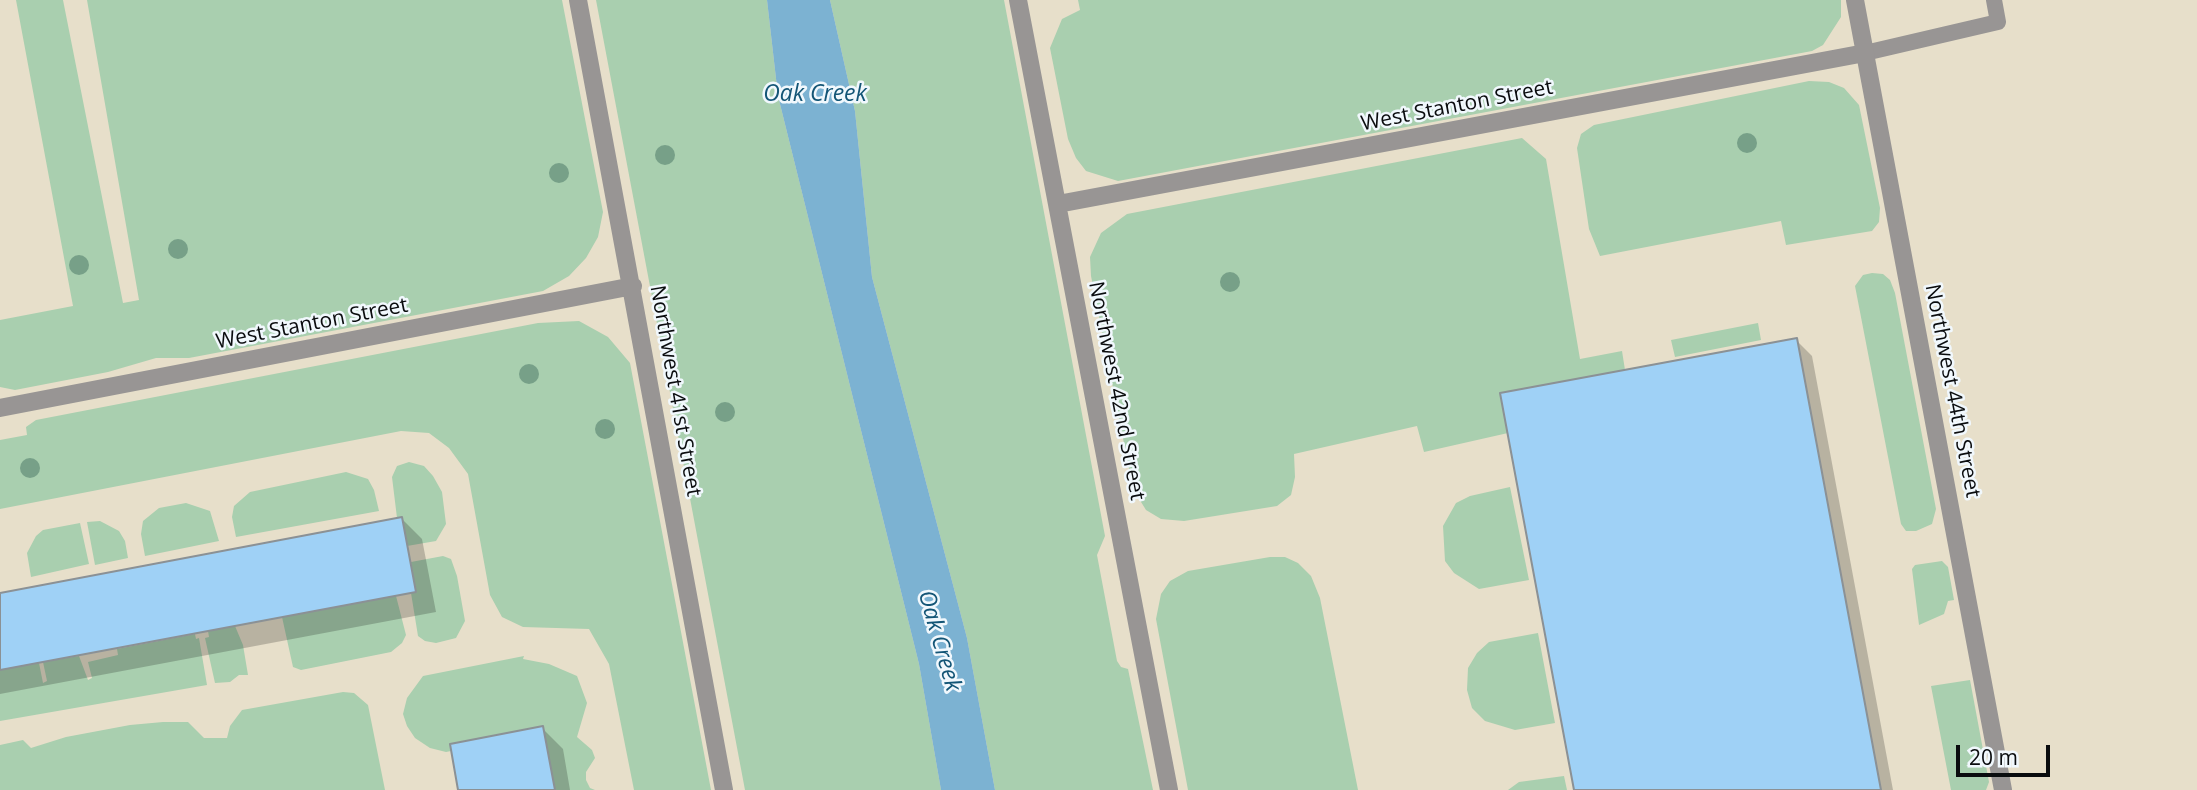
<!DOCTYPE html>
<style>
body{margin:0}
#map{position:relative;width:2197px;height:790px;overflow:hidden;background:#e4eaef;font-family:"Open Sans",sans-serif}
canvas{display:block}
.scale{position:absolute;left:1956px;top:745px;width:94px;height:32px;box-sizing:border-box;border:4px solid #0a0c0e;border-top:0;padding-left:9px;font-size:21px;line-height:24px;white-space:nowrap;color:#0a0c0e;-webkit-text-stroke:5px #f1f8fd;paint-order:stroke}
</style>
<div id="map">
<canvas width="2197" height="790"></canvas>
<div class="scale">20 m</div>
</div>
<script>
const ctx = document.querySelector('canvas').getContext('2d');
ctx.lineJoin = 'round';
function fill(path, color) { ctx.fillStyle = color; ctx.fill(path, 'evenodd'); }
const poly = rows => new Path2D(rows.map(r => 'M' + r).join(''));
function stroke(path, color, width, dash) { ctx.strokeStyle = color; ctx.lineWidth = width; ctx.lineCap = dash ? 'butt' : 'round'; ctx.setLineDash(dash || []); ctx.stroke(path); }
function label(font, color, halo, rows, align = 'center') {
  ctx.font = font + ' "Open Sans",sans-serif'; ctx.lineWidth = 5; ctx.setLineDash([]); ctx.textBaseline = 'middle'; ctx.strokeStyle = halo; ctx.fillStyle = color; for (const [text, x, y, turn = 0] of rows) {
    ctx.save(); ctx.translate(x, y); ctx.rotate((+turn || 0) * Math.PI / 180); ctx.textAlign = isNaN(turn) ? turn : align; if (halo) ctx.strokeText(text, 0, 0); ctx.fillText(text, 0, 0); ctx.restore();
  }
}
const industrial = poly([
 [0,0,2197,0,2197,790,0,790]
]);
const green = poly([
 [16,0,63,0,123,303,139,300,87,0,562,0,603,212,598,237,586,258,569,276,543,291,189,358,156,358,108,372,15,390,0,387,0,320,73,306],
 [596,0,767,0,778,96,919,664,941,790,745,790],
 [830,0,1004,0,1105,536,1097,555,1117,661,1121,667,1128,669,1153,790,995,790,967,638,872,277,855,111],
 [1078,0,1841,0,1841,17,1823,45,1812,51,1118,181,1086,171,1076,158,1068,139,1050,48,1062,19,1080,10],
 [1809,81,1829,82,1844,88,1859,105,1880,208,1879,222,1872,231,1786,245,1781,221,1600,256,1589,229,1577,148,1581,134,1594,125],
 [1522,138,1546,159,1580,359,1622,351,1625,370,1500,393,1508,433,1424,452,1417,426,1294,454,1295,477,1291,495,1277,506,1184,521,1161,519,1146,510,1133,489,1091,276,1090,257,1101,233,1127,214],
 [1872,273,1883,274,1890,280,1895,293,1936,509,1932,524,1916,531,1906,531,1901,524,1855,286,1863,275],
 [579,321,608,337,630,363,711,790,634,790,609,664,589,629,523,627,502,617,490,595,468,474,449,448,429,433,401,431,0,509,0,440,27,435,26,427,36,420,538,323],
 [1758,323,1761,340,1675,357,1671,340],
 [409,462,424,466,433,476,442,492,446,524,436,541,407,546,402,518,397,518,392,477,397,466],
 [346,472,368,479,374,490,379,511,236,537,232,517,234,506,250,492],
 [1510,487,1529,580,1479,589,1454,573,1445,561,1443,526,1456,503,1470,496],
 [186,503,210,511,219,541,145,556,141,534,143,521,159,508],
 [100,521,119,531,125,541,128,558,95,565,87,522],
 [80,523,89,564,31,577,27,553,36,536,43,530],
 [443,556,451,559,457,576,465,621,456,638,436,643,425,641,418,636,411,593,416,592,411,562],
 [1270,557,1285,557,1298,563,1311,576,1320,598,1358,790,1188,790,1156,619,1161,594,1170,581,1188,571],
 [1942,561,1948,567,1954,600,1948,601,1944,614,1919,625,1912,569,1915,565],
 [396,596,406,635,402,643,391,652,301,670,293,667,282,617],
 [235,626,243,645,248,675,239,675,230,682,215,683,205,638,209,637,208,631],
 [1538,633,1555,723,1515,730,1485,721,1472,708,1467,690,1468,668,1477,653,1489,642],
 [195,634,196,639,199,638,207,685,0,721,0,670,39,663,43,683,47,681,43,662,79,656,88,680,92,678,88,662,118,655,117,649],
 [524,656,523,659,549,664,577,676,587,703,577,737,592,750,595,758,586,772,586,780,590,788,595,790,555,790,543,727,450,744,451,751,446,752,430,748,415,738,407,726,403,714,407,698,423,676],
 [1970,680,1989,782,1986,790,1951,790,1931,686],
 [343,692,354,693,368,705,385,790,0,790,0,745,23,740,31,748,66,737,130,725,163,722,188,722,204,738,227,738,230,726,242,710],
 [1564,776,1567,790,1508,790,1519,782]
]);
const water = poly([
 [767,0,830,0,855,111,872,277,967,638,995,790,941,790,919,664,778,96]
]);
const shadow = poly([
 [1796,340,1812,356,1893,790,1576,790],
 [402,519,422,539,436,612,0,694,0,595],
 [542,728,563,749,570,790,460,790]
]);
const building = poly([
 [1797,338,1881,790,1574,790,1500,393,1797,338],
 [402,517,416,592,0,670,0,593,402,517],
 [543,726,555,790,458,790,450,744,543,726]
]);
const lane = poly([
 [1865,53,1998,22,1994,0]
]);
const street = poly([
 [578,0,724,790],
 [1018,0,1169,790],
 [1855,0,2003,790],
 [1058,204,1865,53],
 [0,408,633,286]
]);
const trees = [
 [1747,143],
 [665,155],
 [559,173],
 [178,249],
 [79,265],
 [1230,282],
 [529,374],
 [725,412],
 [605,429],
 [30,468]
];
const streetNames = [
 ["West Stanton Street",1457,106,-11],
 ["West Stanton Street",312,324,-11],
 ["Northwest 41st Street",675,391,80],
 ["Northwest 42nd Street",1116,391,79],
 ["Northwest 44th Street",1952,391,79]
];
const waterNames = [
 ["Oak Creek",815,94],
 ["Oak Creek",939,641,74]
];
fill(industrial, '#e7dfca');
fill(green, '#a9cfaf');
fill(water, '#7cb2d2');
fill(shadow, '#0003');
fill(building, '#9fd1f6');
stroke(building, '#8b9195', 2);
stroke(lane, '#989594', 16);
stroke(street, '#989594', 18);
ctx.fillStyle = '#77a088';
for (const [x, y] of trees) { ctx.beginPath(); ctx.arc(x, y, 10, 0, 2 * Math.PI); ctx.fill(); }
label('21px', '#0a0c0e', '#f1f8fd', streetNames);
label('italic 23px', '#135576', '#f1f8fd', waterNames);
</script>
